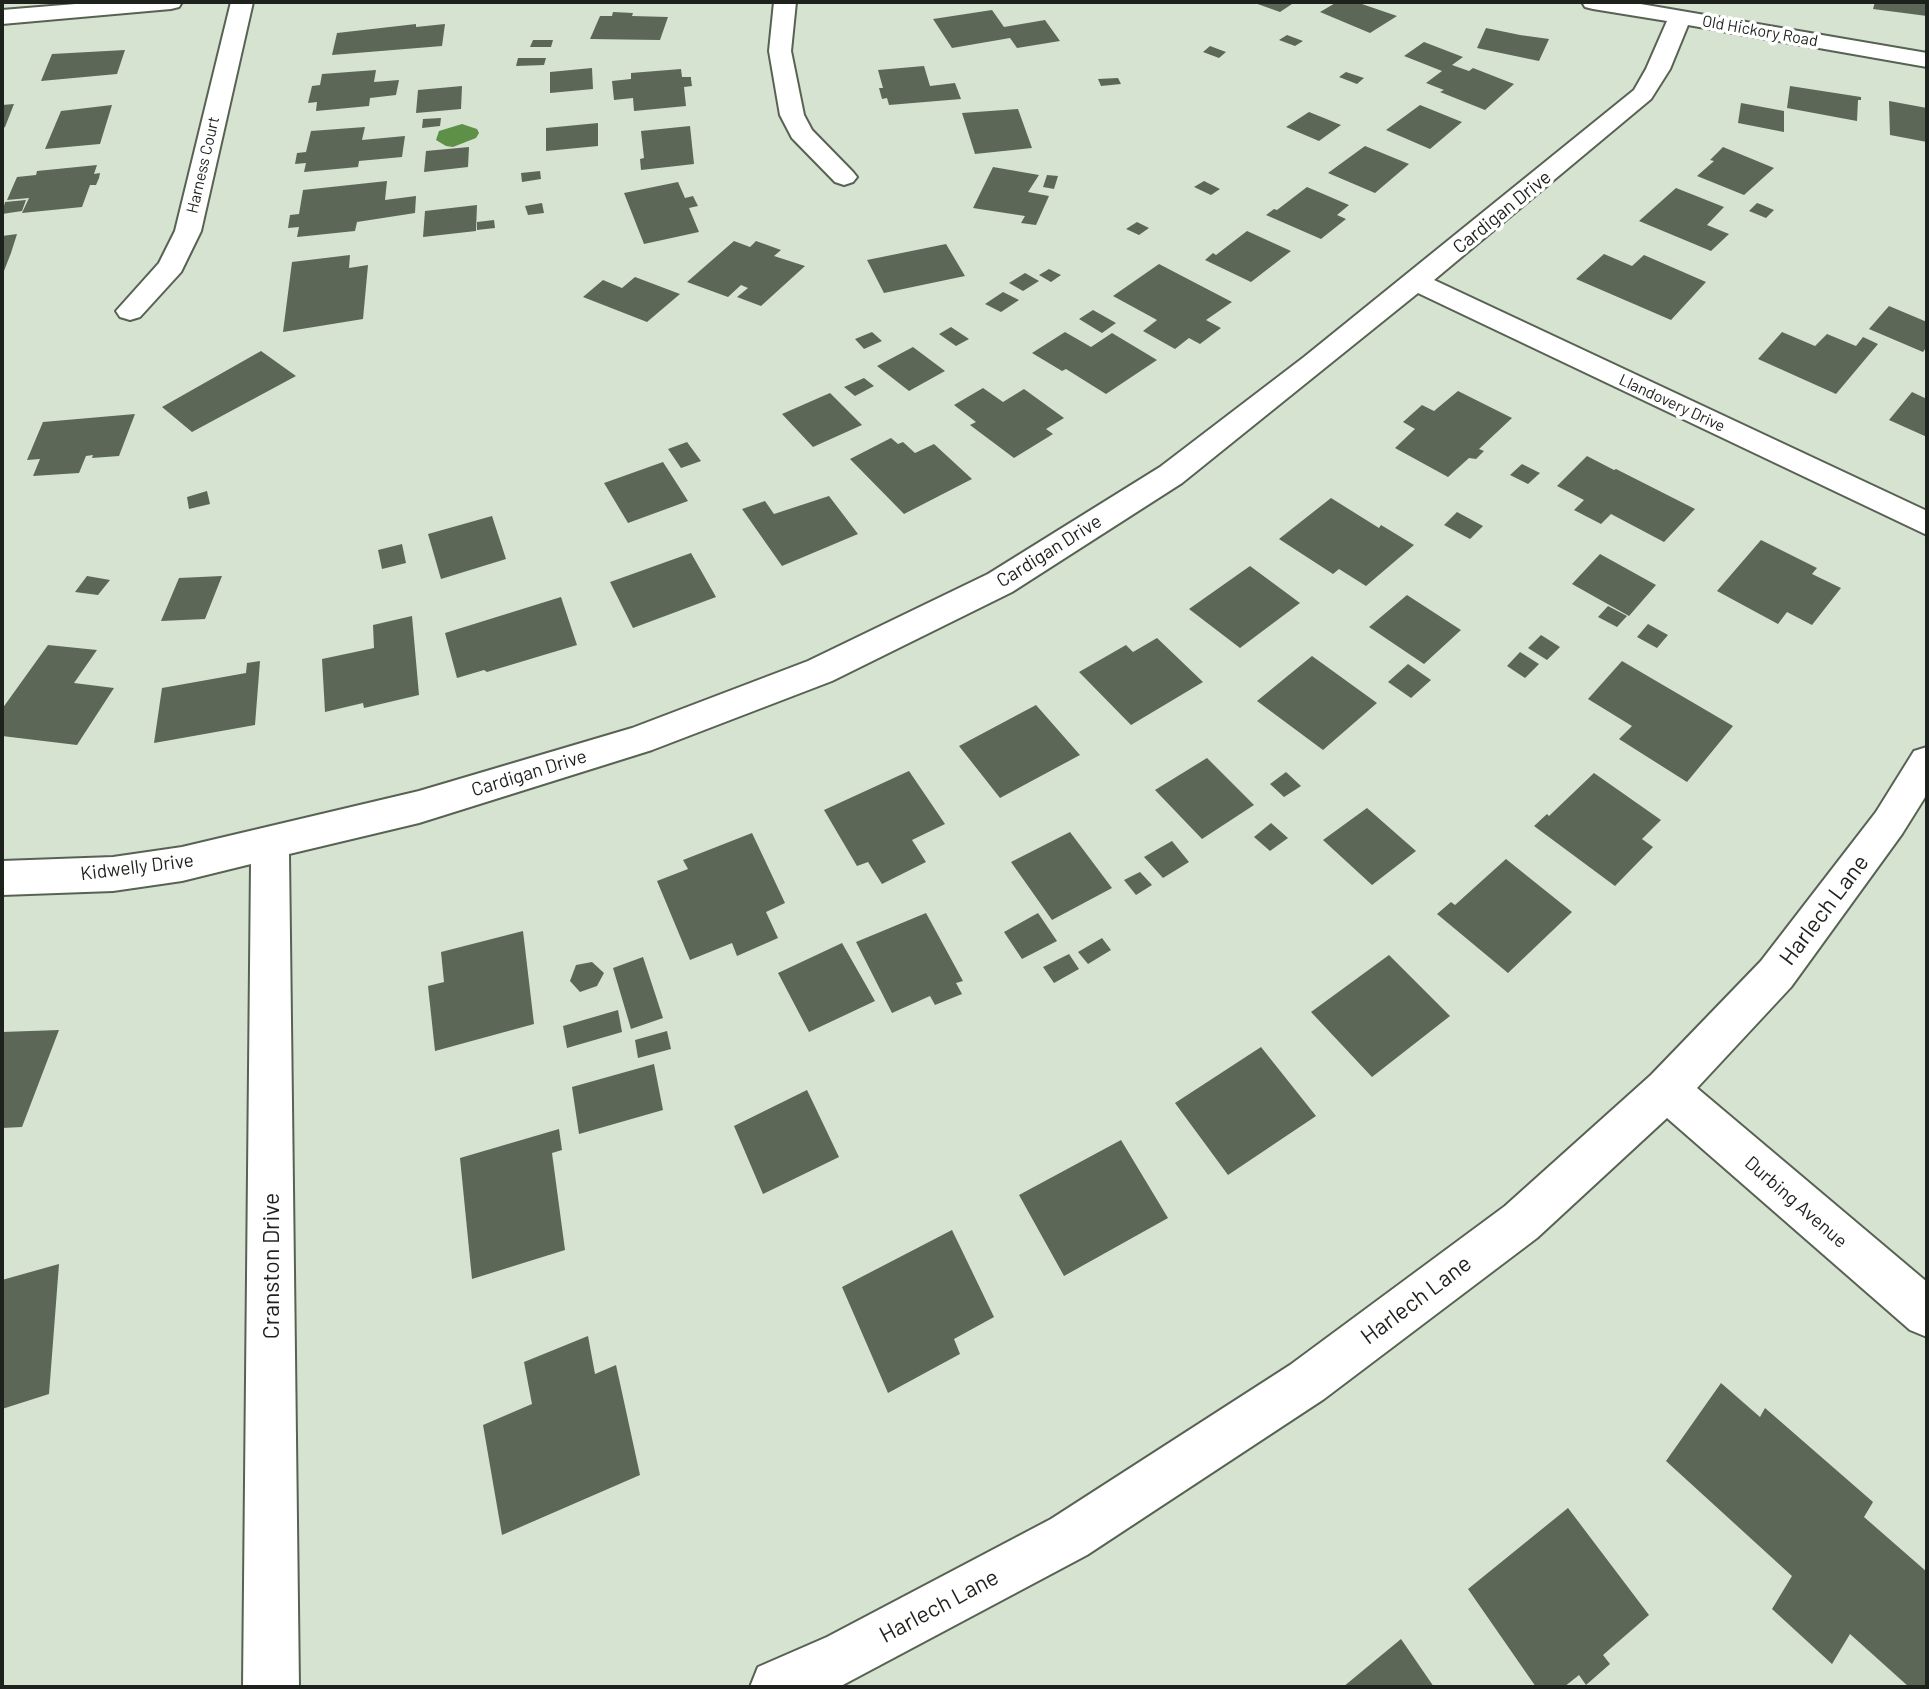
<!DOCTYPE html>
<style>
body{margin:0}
#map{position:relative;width:1929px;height:1689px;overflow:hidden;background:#d6e3d1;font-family:Barlow,sans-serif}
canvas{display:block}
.frame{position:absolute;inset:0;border:4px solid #1e221c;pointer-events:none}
</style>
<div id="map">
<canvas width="1929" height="1689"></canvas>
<div class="frame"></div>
</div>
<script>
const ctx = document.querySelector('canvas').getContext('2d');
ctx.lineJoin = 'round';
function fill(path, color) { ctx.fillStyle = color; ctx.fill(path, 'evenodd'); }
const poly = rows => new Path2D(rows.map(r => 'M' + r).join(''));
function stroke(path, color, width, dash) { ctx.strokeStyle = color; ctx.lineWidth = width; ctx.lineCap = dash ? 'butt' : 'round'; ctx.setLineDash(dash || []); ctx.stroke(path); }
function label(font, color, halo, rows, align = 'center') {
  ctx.font = font + ' Barlow,sans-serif'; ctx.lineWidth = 7; ctx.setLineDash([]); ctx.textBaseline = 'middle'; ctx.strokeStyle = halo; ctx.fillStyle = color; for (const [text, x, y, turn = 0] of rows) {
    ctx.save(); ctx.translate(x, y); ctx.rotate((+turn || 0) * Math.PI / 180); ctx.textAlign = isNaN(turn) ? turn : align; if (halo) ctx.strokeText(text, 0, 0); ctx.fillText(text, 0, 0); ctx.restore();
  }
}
const water = poly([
 [462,124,477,129,479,133,476,138,453,147,446,146,436,140,439,131]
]);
const building = poly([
 [1252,2,1295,2,1280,12],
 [1337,2,1356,2,1397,16,1370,33,1320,12],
 [1875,2,1927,2,1927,16,1873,9],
 [992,10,1004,27,1045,20,1060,41,1017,48,1010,38,952,48,933,19],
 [613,12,633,13,632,16,668,17,660,40,590,39,600,16,612,16],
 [416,24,416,27,445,24,442,46,332,55,337,33],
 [1486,28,1520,35,1549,39,1539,61,1477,48],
 [1287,35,1303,41,1295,46,1279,40],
 [533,40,553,40,551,47,530,47],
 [1424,42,1463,57,1452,65,1469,71,1473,68,1514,84,1485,110,1440,92,1444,90,1426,83,1442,71,1404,56],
 [1210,46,1226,52,1219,58,1203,52],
 [125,50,117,74,41,81,52,54],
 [518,58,546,58,544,65,516,66],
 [924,66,930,86,955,83,961,99,889,105,887,98,882,99,879,88,883,88,878,70],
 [592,68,593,89,550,93,550,72],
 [681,69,682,77,691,77,691,79,692,86,684,87,686,106,634,111,633,98,614,100,612,81,631,79,631,73],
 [376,70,374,82,399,80,396,95,370,98,369,106,316,111,317,102,308,103,312,86,320,85,322,74],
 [1346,72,1364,78,1357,84,1339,77],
 [1118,78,1121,84,1101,86,1098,79],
 [462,86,461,109,416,113,418,90],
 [1790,86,1861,97,1861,100,1858,100,1857,121,1787,108],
 [1889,101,1927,108,1927,142,1890,135],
 [1741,103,1784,111,1784,132,1738,123],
 [14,104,5,127,2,129,2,105],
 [112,105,100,144,45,149,61,111],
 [1420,105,1462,122,1430,149,1386,130],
 [1018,109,1032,148,975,154,962,113],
 [1309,112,1324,118,1341,125,1319,141,1286,127],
 [441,118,440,126,422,128,423,119],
 [598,123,598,146,546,151,546,128],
 [690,126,694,164,641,170,640,159,644,158,641,131],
 [365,127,362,140,405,136,402,157,359,161,358,167,304,172,306,163,295,164,297,153,306,152,311,131],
 [1365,146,1409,164,1375,193,1328,173],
 [469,147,468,167,424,172,426,151],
 [1723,147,1774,168,1744,195,1697,176,1714,161,1710,160],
 [97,165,94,174,100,173,99,178,96,185,90,185,82,207,22,213,29,198,7,200,17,177,36,175,37,171],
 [993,167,1039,175,1028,192,1049,196,1036,225,1021,223,1025,216,973,208],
 [540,171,541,179,522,182,521,173],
 [1047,175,1058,176,1054,189,1043,187],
 [387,181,385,200,416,196,415,213,357,222,355,231,297,237,299,227,288,228,290,215,299,214,303,190],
 [1204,181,1220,189,1211,195,1194,187],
 [678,182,685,198,693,196,698,206,689,208,699,232,644,244,624,193],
 [1307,187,1349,205,1337,215,1346,219,1321,239,1266,215,1274,209,1277,210],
 [1676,188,1724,207,1707,225,1729,234,1711,251,1639,221],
 [26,200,22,211,2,214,5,202],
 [542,203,544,213,528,215,525,206],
 [1757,203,1760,204,1774,210,1766,218,1749,211],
 [477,205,476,231,423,237,425,211],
 [494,220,495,228,477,230,477,222],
 [1137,222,1149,228,1139,235,1126,229],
 [1247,231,1291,251,1251,282,1205,260,1213,253,1216,255],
 [17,234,11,253,2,276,2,236],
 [734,241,750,247,756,241,781,250,774,256,805,266,761,306,737,297,748,288,741,285,728,297,687,282],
 [946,244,965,276,884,293,867,260],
 [1604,254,1632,266,1644,255,1706,282,1671,320,1576,279],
 [350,255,349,268,368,265,363,319,283,332,292,262],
 [1159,264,1232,302,1206,320,1221,328,1200,344,1189,338,1175,349,1143,331,1157,320,1113,296],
 [1049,269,1061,275,1051,282,1039,275],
 [1025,273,1039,281,1023,291,1009,283],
 [635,277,680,294,647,322,583,297,603,280,622,288],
 [1003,292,1019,300,1001,312,985,304],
 [1889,306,1927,322,1927,346,1923,352,1869,329],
 [1093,310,1116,323,1102,333,1079,319],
 [951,327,969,339,956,346,939,334],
 [872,332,882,341,864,349,855,339],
 [1065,332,1091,347,1112,333,1157,360,1106,394,1066,369,1062,371,1032,353],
 [1782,332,1815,346,1827,334,1856,346,1863,337,1878,344,1836,394,1758,359],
 [913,347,945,371,909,391,877,366],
 [261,351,296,376,192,432,162,407],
 [864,378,874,386,855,396,844,387],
 [983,388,1003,402,1024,389,1064,418,1046,429,1053,434,1014,458,970,425,976,422,954,405],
 [1458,391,1512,418,1479,449,1484,451,1476,459,1469,458,1448,477,1395,448,1415,429,1403,422,1422,405,1434,411],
 [1912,392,1927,399,1927,437,1889,420],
 [830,393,862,425,813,447,782,414],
 [135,414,119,456,92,458,93,455,86,456,79,473,33,476,40,459,27,460,43,422],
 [891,438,898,444,903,442,915,453,934,444,972,479,904,514,850,459],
 [687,442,701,461,681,468,668,449],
 [1587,456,1614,470,1616,469,1695,509,1664,542,1611,514,1601,524,1574,510,1584,500,1557,486],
 [663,462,688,501,628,523,604,483],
 [1522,464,1540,473,1528,484,1510,475],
 [207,491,210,504,189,509,187,497],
 [829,496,858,534,782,566,742,509,765,501,774,514],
 [1331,498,1379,528,1381,525,1414,545,1366,586,1339,569,1333,574,1279,539],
 [1457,512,1483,526,1470,539,1444,525],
 [492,516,506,559,441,579,428,534],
 [1761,540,1817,568,1812,574,1841,588,1812,625,1787,612,1778,624,1717,591],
 [402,544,406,563,382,569,378,550],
 [691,553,716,597,633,628,610,582],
 [1600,554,1656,585,1629,616,1572,584],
 [1250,566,1300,603,1240,648,1189,609],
 [87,576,110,580,98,595,75,592],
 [222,576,205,619,161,621,179,578],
 [1407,595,1461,630,1424,664,1369,627],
 [561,597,577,645,487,672,484,670,457,678,445,633],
 [1608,606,1627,616,1617,627,1598,617],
 [412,616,419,695,364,708,363,703,325,712,322,659,374,648,373,625],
 [1648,624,1668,635,1657,648,1637,637],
 [1541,635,1560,647,1547,660,1528,648],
 [1157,638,1203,682,1131,725,1079,672,1126,645,1133,652],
 [48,645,97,650,74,683,114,688,77,745,2,736,2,709],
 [1520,652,1539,664,1525,678,1507,666],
 [1312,656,1377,703,1323,750,1257,701],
 [260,661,255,725,154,743,162,688,246,673,247,663],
 [1622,661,1733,726,1687,782,1619,739,1632,726,1588,699],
 [1408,664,1431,680,1411,698,1388,682],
 [1036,705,1080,755,1000,798,959,746],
 [1207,758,1254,805,1202,839,1155,790],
 [909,771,945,824,912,840,926,862,882,884,868,862,857,866,824,810],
 [1286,772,1301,786,1284,797,1270,784],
 [1594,773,1661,820,1642,839,1653,847,1615,886,1534,826,1547,814,1549,816],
 [1367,808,1416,851,1372,885,1323,840],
 [1271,823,1288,838,1270,851,1254,837],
 [1070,832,1112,888,1052,920,1011,862],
 [752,833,785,903,766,912,778,938,737,956,732,943,690,960,657,881,688,869,683,860],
 [1172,841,1189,862,1163,878,1144,857],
 [1506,859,1572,912,1508,973,1437,914,1451,902,1455,905],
 [1140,872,1152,885,1136,895,1124,880],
 [926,913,963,981,956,983,962,994,935,1005,930,996,892,1013,856,942],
 [1038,913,1057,941,1022,959,1004,932],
 [523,931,534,1024,435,1051,428,986,444,982,441,952],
 [1102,938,1111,950,1088,964,1078,952],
 [842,943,875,1001,809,1032,778,973],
 [1069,954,1079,969,1054,983,1043,967],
 [1389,955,1450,1016,1372,1077,1311,1012],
 [643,957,663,1018,631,1029,613,968],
 [592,962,604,973,597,986,580,992,570,981,576,965],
 [618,1010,622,1032,567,1048,563,1026],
 [59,1030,22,1127,2,1128,2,1032],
 [667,1031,671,1049,638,1058,635,1040],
 [1261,1047,1316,1116,1228,1175,1175,1103],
 [654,1064,663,1110,579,1134,572,1087],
 [807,1090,839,1157,763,1194,734,1126],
 [559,1129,562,1150,552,1153,565,1250,472,1279,460,1158],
 [1121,1140,1168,1218,1064,1276,1019,1195],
 [952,1230,994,1317,954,1339,960,1354,888,1393,842,1287],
 [59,1264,49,1394,2,1409,2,1280],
 [588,1336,595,1374,616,1365,640,1475,502,1535,483,1425,532,1404,524,1362],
 [1721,1383,1760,1417,1765,1408,1873,1502,1864,1517,1927,1572,1927,1687,1909,1687,1850,1634,1832,1664,1772,1609,1792,1576,1666,1461],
 [1568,1508,1649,1615,1603,1655,1610,1664,1586,1685,1579,1675,1564,1687,1536,1687,1468,1589],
 [1401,1639,1434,1687,1343,1687]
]);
const street = poly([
 [100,2,182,2,179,7,171,9,2,24,2,10,100,2],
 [231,2,253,2,201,231,181,272,140,317,130,320,120,317,116,311,159,263,175,231,231,2],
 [774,2,796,2,791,51,804,115,812,130,853,172,857,177,853,182,844,185,835,182,792,138,780,115,769,51,774,2],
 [1582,2,1629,2,1927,53,1927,67,1688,25,1670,69,1651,99,1434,280,1927,511,1927,535,1418,293,1182,483,1012,592,832,681,652,750,419,823,289,854,299,1687,243,1687,251,864,182,881,113,891,2,895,2,861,113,857,182,847,419,791,632,728,808,661,988,574,1160,467,1304,357,1634,90,1646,69,1667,21,1593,9,1585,7,1582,2],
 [1927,747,1927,794,1902,834,1791,987,1697,1088,1927,1282,1927,1337,1910,1330,1667,1118,1537,1238,1324,1399,1087,1555,839,1687,750,1687,758,1667,827,1637,1051,1519,1290,1365,1505,1206,1651,1075,1761,961,1876,812,1914,751,1927,747]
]);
const farStreetnames = [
 ["Old Hickory Road",1760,31,10],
 ["Harness Court",203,165,-77],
 ["Llandovery Drive",1672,403,25]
];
const streetNames = [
 ["Cardigan Drive",1502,212,-39],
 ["Cardigan Drive",1049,551,-32],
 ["Cardigan Drive",529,773,-17],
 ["Kidwelly Drive",137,867,-7],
 ["Durbing Avenue",1796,1202,41]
];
const nearStreetnames = [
 ["Harlech Lane",1824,910,-53],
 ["Cranston Drive",271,1266,-90],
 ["Harlech Lane",1416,1300,-37],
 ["Harlech Lane",939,1606,-28]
];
fill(water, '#5f9048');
fill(building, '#5c6758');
stroke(street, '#586253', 4);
fill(street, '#fff');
label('16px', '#1e221c', '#fff', farStreetnames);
label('19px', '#1e221c', '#fff', streetNames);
label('23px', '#1e221c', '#fff', nearStreetnames);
</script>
